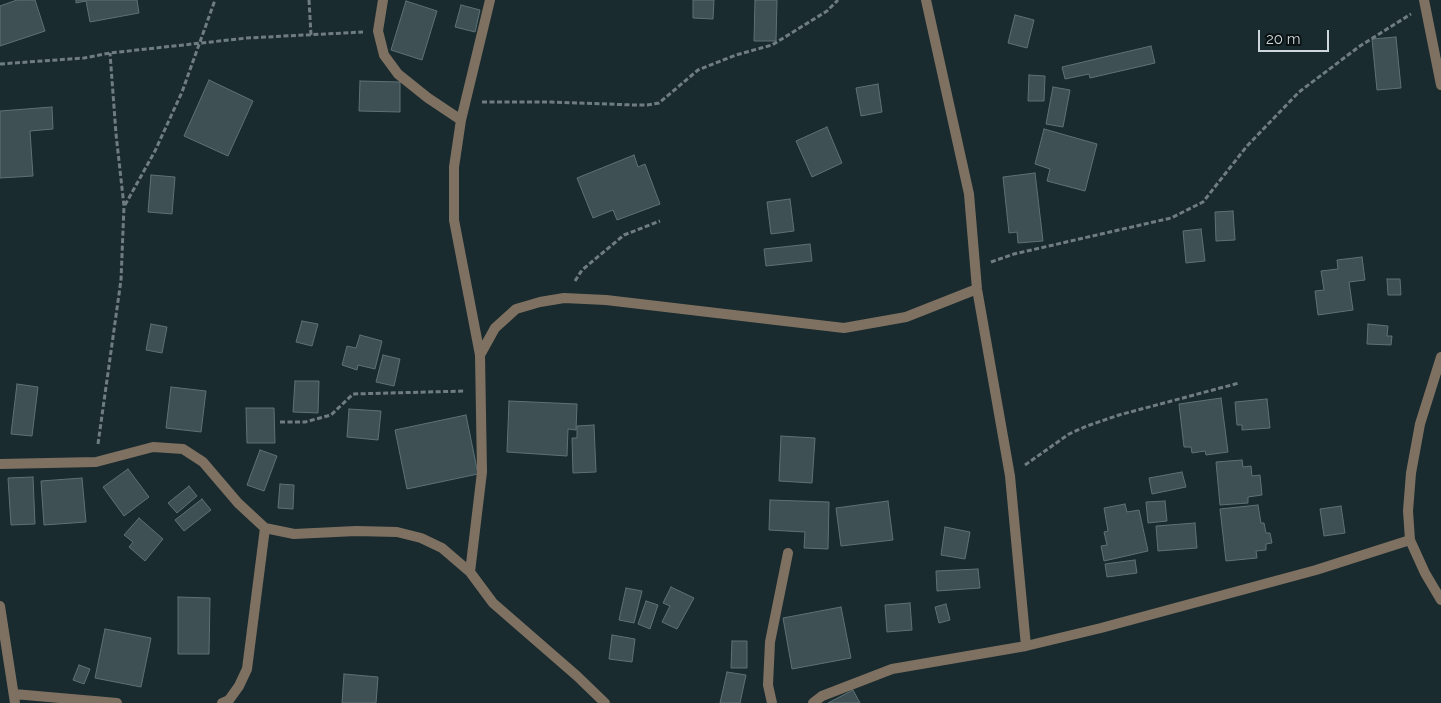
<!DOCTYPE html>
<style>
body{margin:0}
#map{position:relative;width:1441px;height:703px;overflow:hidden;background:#1a2b2f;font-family:Raleway,sans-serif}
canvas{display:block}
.scale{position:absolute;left:1258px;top:30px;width:71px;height:22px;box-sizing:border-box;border:2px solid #ced8da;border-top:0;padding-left:6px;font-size:15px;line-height:18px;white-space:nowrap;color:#ced8da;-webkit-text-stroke:4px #0b1214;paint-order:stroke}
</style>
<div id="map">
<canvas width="1441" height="703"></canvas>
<div class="scale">20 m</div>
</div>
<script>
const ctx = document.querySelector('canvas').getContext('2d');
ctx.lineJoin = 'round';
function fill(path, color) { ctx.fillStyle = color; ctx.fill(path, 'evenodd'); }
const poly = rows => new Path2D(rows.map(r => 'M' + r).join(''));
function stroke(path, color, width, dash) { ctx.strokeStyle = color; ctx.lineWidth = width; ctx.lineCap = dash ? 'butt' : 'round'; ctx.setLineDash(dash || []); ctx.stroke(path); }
const building = poly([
 [17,0,35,0,45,31,0,46,0,6,17,0],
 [76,0,137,0,139,13,90,22,86,1,76,3,76,0],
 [693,0,714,0,713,19,693,18,693,0],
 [755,0,777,0,776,41,754,41,755,0],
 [406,1,437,11,422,60,391,50,406,1],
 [461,5,480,10,475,32,455,27,461,5],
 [1015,15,1034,20,1027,48,1008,43,1015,15],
 [1396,37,1401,88,1377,90,1372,39,1396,37],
 [1151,46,1155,63,1090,78,1089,74,1065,79,1062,67,1151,46],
 [1029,75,1045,76,1044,101,1028,101,1029,75],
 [209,80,253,101,228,156,184,136,209,80],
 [360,81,400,82,400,112,359,111,360,81],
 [878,84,882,112,861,116,856,88,878,84],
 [1053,87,1070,90,1063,127,1046,124,1053,87],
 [52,107,53,129,30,131,33,176,0,178,0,111,52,107],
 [827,127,842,163,812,177,796,141,827,127],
 [1044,129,1097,144,1085,191,1047,181,1050,169,1035,164,1044,129],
 [634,155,638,167,645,164,660,204,617,220,613,210,593,218,577,178,634,155],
 [1035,173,1043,241,1018,243,1017,232,1009,233,1003,177,1035,173],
 [151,175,175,177,172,214,148,212,151,175],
 [790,199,794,231,771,234,767,202,790,199],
 [1233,211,1235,240,1216,241,1215,212,1233,211],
 [1201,229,1205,261,1186,263,1183,231,1201,229],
 [810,244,812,261,766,266,764,249,810,244],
 [1362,257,1365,280,1349,282,1353,310,1318,315,1315,291,1324,290,1321,271,1338,269,1337,260,1362,257],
 [1387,279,1400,279,1401,295,1388,295,1387,279],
 [302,321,318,324,312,346,296,342,302,321],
 [151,324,167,327,162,353,146,350,151,324],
 [1368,324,1388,326,1387,336,1392,336,1391,345,1367,344,1368,324],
 [360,335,382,341,375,369,358,365,357,370,342,365,347,346,356,348,360,335],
 [383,355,400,359,394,386,376,382,383,355],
 [295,381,319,381,318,413,293,412,295,381],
 [17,384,38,387,32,436,11,434,17,384],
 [171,387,206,391,201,432,166,428,171,387],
 [1221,398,1228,452,1206,455,1205,451,1192,453,1191,447,1184,447,1179,404,1221,398],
 [1267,399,1270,428,1242,430,1242,425,1237,425,1235,402,1267,399],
 [509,401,577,404,576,430,568,429,567,456,507,452,509,401],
 [246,408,274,408,275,443,247,443,246,408],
 [349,409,381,411,378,440,347,437,349,409],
 [466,415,478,474,407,489,395,430,466,415],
 [594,425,596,472,573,473,572,438,577,438,577,426,594,425],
 [781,436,815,438,812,483,779,481,781,436],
 [260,450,277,456,264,491,247,485,260,450],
 [1242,460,1243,467,1251,466,1252,476,1260,475,1262,495,1248,497,1248,503,1220,505,1216,462,1242,460],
 [128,469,149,497,124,516,103,487,128,469],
 [1182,472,1186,487,1152,494,1149,478,1182,472],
 [33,477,35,524,11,525,8,478,33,477],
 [82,478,86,522,44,525,41,481,82,478],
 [280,484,294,485,293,509,278,508,280,484],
 [189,486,197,496,177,513,168,503,189,486],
 [202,499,211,510,184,531,175,520,202,499],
 [770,500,829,502,828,549,804,548,805,532,769,530,770,500],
 [888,501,893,540,841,546,836,508,888,501],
 [1165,501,1167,521,1148,523,1146,502,1165,501],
 [1125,504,1127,512,1139,510,1148,551,1104,561,1101,546,1107,545,1104,532,1108,531,1104,508,1125,504],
 [1258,505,1261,523,1264,523,1266,533,1270,533,1272,543,1266,544,1266,550,1256,551,1257,558,1226,561,1220,509,1258,505],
 [1341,506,1345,533,1324,536,1320,509,1341,506],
 [139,518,163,539,145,561,129,547,133,542,124,535,139,518],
 [1195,523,1197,548,1158,551,1156,526,1195,523],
 [945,527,970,532,965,559,941,555,945,527],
 [1135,560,1137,573,1107,577,1105,564,1135,560],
 [978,569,980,588,937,591,936,571,978,569],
 [671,587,694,598,677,629,662,622,670,606,663,603,671,587],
 [626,588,642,591,634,623,619,620,626,588],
 [178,597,210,598,209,654,178,654,178,597],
 [646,601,658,605,650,629,638,624,646,601],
 [910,603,912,630,887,632,885,605,910,603],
 [946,604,950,620,939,623,935,607,946,604],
 [841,607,851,658,792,669,783,618,841,607],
 [105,629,151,638,141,687,95,678,105,629],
 [612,635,635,639,632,662,609,659,612,635],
 [732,641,747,641,747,668,731,668,732,641],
 [79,665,90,669,84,684,73,680,79,665],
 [727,672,746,675,740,703,720,703,727,672],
 [344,674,378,677,376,703,342,703,344,674],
 [853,690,860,703,828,703,853,690]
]);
const path = poly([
 [309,0,311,35],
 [0,64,84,58,110,53,247,38,363,32],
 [482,102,551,102,634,105,647,105,659,103,698,70,736,55,772,45,827,11,838,0],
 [125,205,155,151,182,92,215,0],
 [991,262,1014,254,1171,218,1203,202,1247,146,1299,92,1360,46,1411,14],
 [575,281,582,270,624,235,660,221],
 [280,422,305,422,331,415,353,394,465,391],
 [98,444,121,280,124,206,116,134,110,53],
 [1025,465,1069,434,1087,426,1119,415,1239,383]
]);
const minor = poly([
 [383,0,378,31,384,55,398,74,428,98,461,120],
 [926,0,969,194,977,289,1010,476,1026,646],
 [1424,0,1441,85],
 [480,355,495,328,516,309,540,302,564,298,606,300,844,328,906,317,977,289],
 [1441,357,1420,424,1411,473,1408,511,1410,540,1425,573,1441,600],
 [0,464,96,462,153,447,183,449,203,462,238,503,265,528,294,534,356,531,397,532,421,538,442,548,470,572,493,603,577,676,605,703],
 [470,572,482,472,480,355,454,220,454,167,461,120,490,0],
 [0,606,15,703],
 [14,694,117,703],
 [222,703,229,700,239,686,247,669,265,528],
 [772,703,768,685,770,642,788,553],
 [813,703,822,696,892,669,1026,646,1101,628,1316,570,1410,540]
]);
fill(building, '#3e5053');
stroke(building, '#5e7175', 1);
stroke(path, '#6f7d80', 3, [5, 2.5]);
stroke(minor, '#7f7161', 10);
</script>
